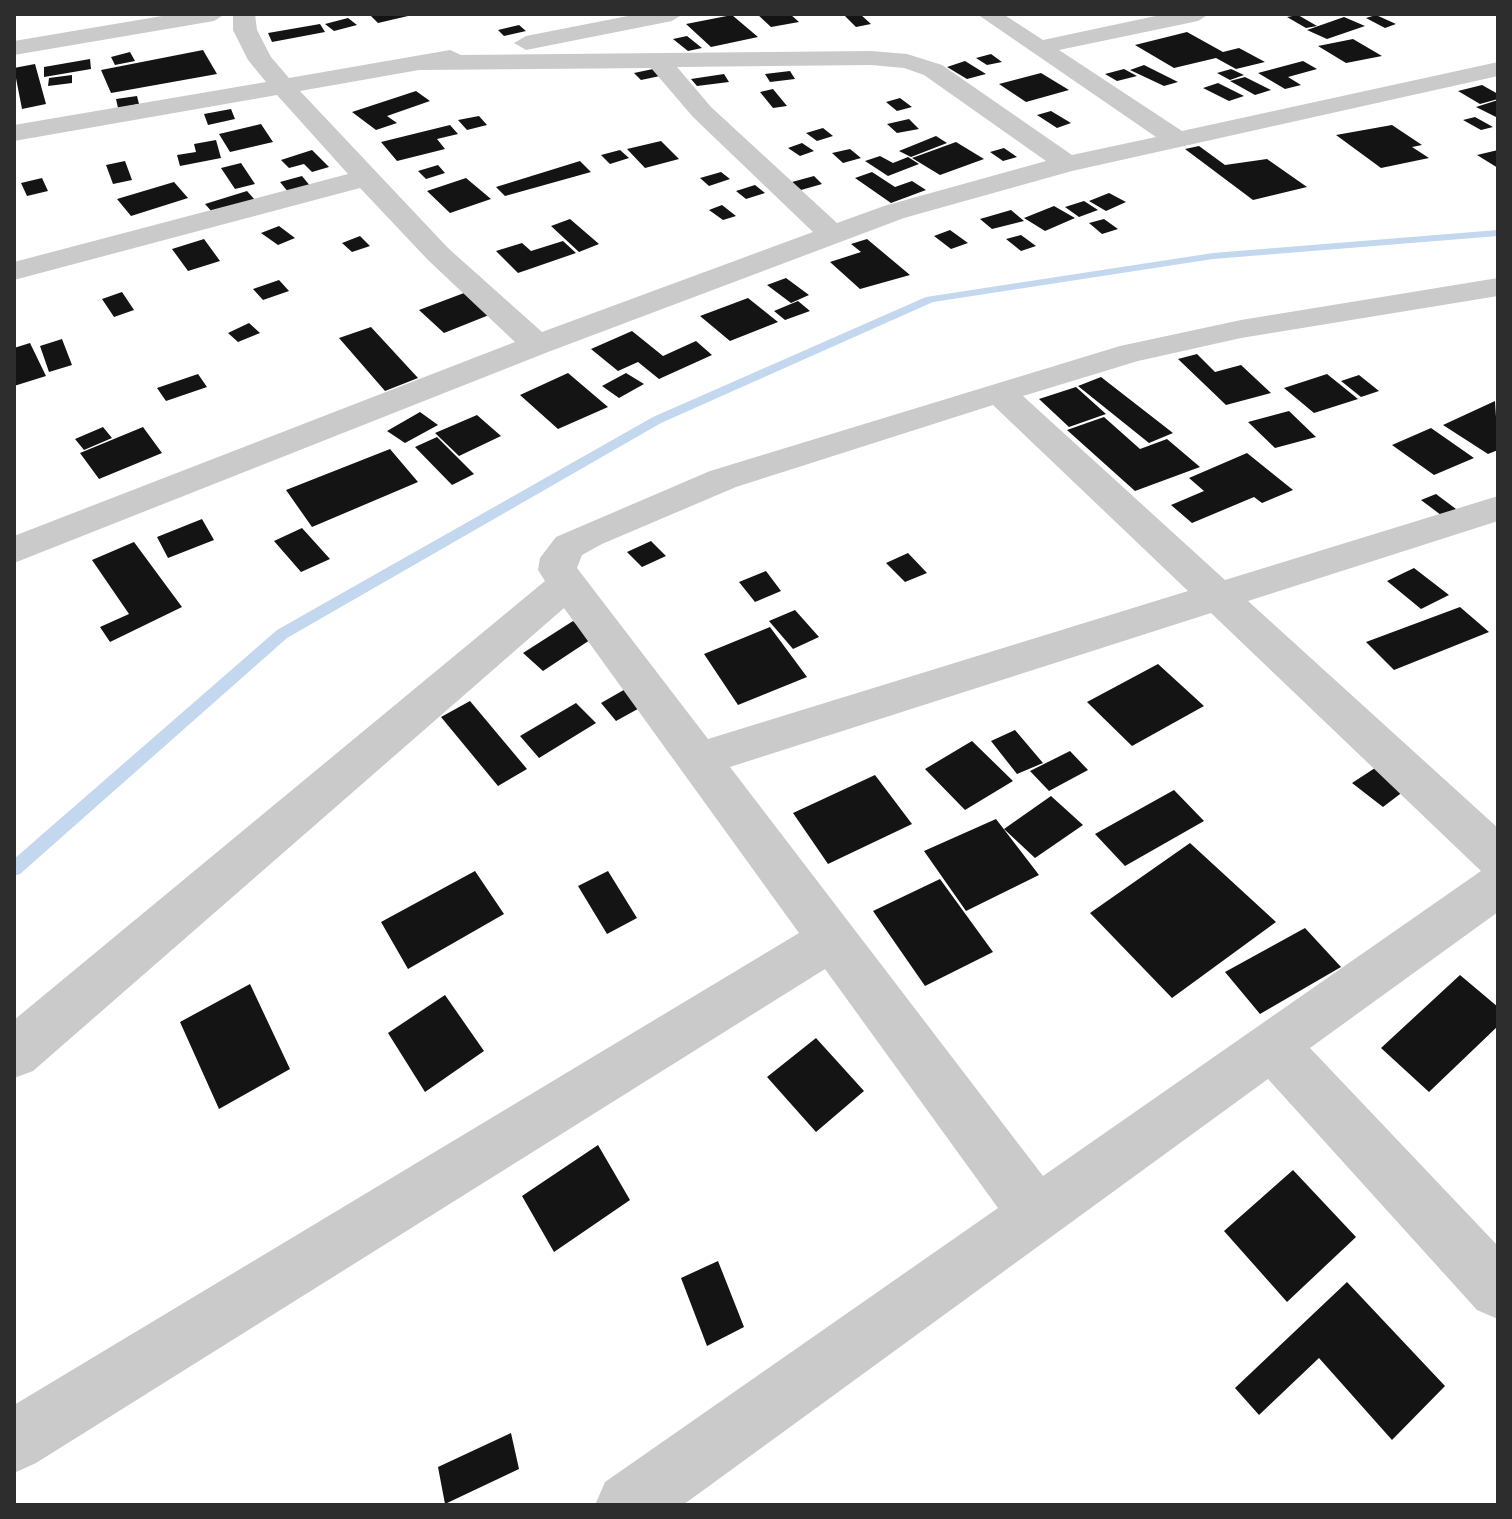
<!DOCTYPE html>
<style>
body{margin:0}
#map{position:relative;width:1512px;height:1519px;overflow:hidden;background:#fff;font-family:"Open Sans",sans-serif}
canvas{display:block}
.frame{position:absolute;inset:0;border:16px solid #2d2d2d;pointer-events:none}
</style>
<div id="map">
<canvas width="1512" height="1519"></canvas>
<div class="frame"></div>
</div>
<script>
const ctx = document.querySelector('canvas').getContext('2d');
ctx.lineJoin = 'round';
const poly = rows => new Path2D(rows.map(r => 'M' + r).join(''));
function fill(path, color) { ctx.fillStyle = color; ctx.fill(path, 'evenodd'); }
const stream = poly([
 [1498,230,1498,236,1213,259,933,302,661,423,287,638,20,874,14,876,14,859,277,630,653,417,926,297,1213,253,1498,230]
]);
const building = poly([
 [369,14,406,14,408,16,378,23],
 [757,14,790,14,799,22,771,27],
 [860,14,871,24,856,27,845,16],
 [732,15,758,37,711,47,686,24],
 [1298,15,1317,26,1306,28,1287,17],
 [1376,15,1396,24,1385,28,1366,18],
 [1344,17,1365,26,1327,39,1307,30],
 [348,18,357,25,334,31,325,24],
 [320,24,325,32,272,42,268,33],
 [519,25,526,31,504,36,498,30],
 [1187,32,1223,52,1239,48,1265,62,1236,69,1216,58,1174,68,1135,45],
 [687,36,702,48,688,51,673,39],
 [1353,39,1382,56,1346,63,1318,46],
 [203,50,217,74,111,93,101,70],
 [130,52,135,61,115,65,111,57],
 [991,54,1002,62,987,65,976,58],
 [90,59,91,69,44,77,44,67],
 [965,61,986,74,967,79,947,67],
 [1303,61,1317,69,1288,77,1301,85,1285,89,1258,73],
 [35,64,46,104,22,109,14,68],
 [1144,65,1178,82,1164,86,1130,70],
 [653,69,660,76,641,80,634,73],
 [1124,69,1137,76,1117,81,1105,74],
 [1231,69,1244,75,1230,80,1217,73],
 [790,71,795,79,770,82,765,74],
 [1041,73,1069,90,1026,102,999,84],
 [724,74,729,82,697,86,691,79],
 [72,75,72,83,48,86,49,78],
 [1245,77,1271,90,1255,95,1230,81],
 [1218,83,1244,96,1229,101,1203,88],
 [1482,85,1498,94,1498,99,1480,104,1458,91],
 [773,89,787,106,773,108,760,92],
 [416,91,430,101,387,116,397,123,376,130,352,112],
 [137,96,139,104,118,108,116,99],
 [900,98,912,107,897,111,886,102],
 [1498,100,1498,118,1476,107],
 [231,109,235,119,208,125,204,114],
 [1051,111,1071,123,1057,128,1037,115],
 [479,116,487,125,467,130,458,120],
 [1475,117,1493,127,1481,130,1463,120],
 [909,119,919,129,897,133,887,124],
 [261,124,273,142,230,152,219,134],
 [450,125,458,134,437,139,445,149,397,161,381,142],
 [1392,125,1422,145,1412,147,1429,158,1381,168,1336,135],
 [823,128,833,136,817,141,806,133],
 [936,136,947,143,911,157,899,151],
 [216,140,221,158,180,166,177,155,196,152,194,144],
 [661,141,679,159,645,168,627,149],
 [956,142,984,159,940,175,912,158],
 [802,143,814,151,800,156,788,148],
 [1199,146,1225,165,1267,159,1307,187,1253,200,1185,149],
 [1004,148,1017,157,1003,161,990,152],
 [850,149,861,158,843,163,832,153],
 [312,150,329,167,312,172,304,164,289,168,281,160],
 [620,150,629,158,610,164,601,155],
 [1498,150,1498,168,1477,155],
 [880,156,893,163,908,157,919,164,888,176,865,161],
 [125,161,132,180,113,184,106,165],
 [580,161,591,172,505,196,496,187],
 [241,163,255,184,235,189,221,168],
 [438,165,445,173,426,179,418,171],
 [721,172,730,179,709,186,700,178],
 [872,172,895,187,912,181,926,190,891,203,855,178],
 [302,176,311,187,289,193,280,182],
 [814,176,822,184,801,190,792,182],
 [42,178,48,191,27,196,21,183],
 [466,178,491,199,450,213,427,191],
 [174,182,188,198,131,216,117,199],
 [755,185,765,193,746,199,736,191],
 [247,191,255,200,213,213,205,204],
 [1109,193,1126,202,1106,211,1089,201],
 [1084,201,1098,210,1079,217,1065,207],
 [722,205,736,216,723,220,709,210],
 [1054,206,1075,218,1045,231,1024,218],
 [1011,210,1024,221,992,229,980,219],
 [570,219,599,244,579,252,551,226],
 [1104,219,1118,229,1102,234,1089,223],
 [279,226,295,238,278,245,261,233],
 [950,230,968,243,951,249,934,236],
 [1021,235,1036,246,1021,251,1006,239],
 [360,236,370,246,352,252,342,243],
 [204,239,220,261,188,271,172,249],
 [867,239,910,275,860,289,830,262,861,252,851,244],
 [563,241,576,253,518,273,496,251,522,243,531,251],
 [786,278,809,295,791,303,767,285],
 [279,280,289,291,263,300,253,289],
 [122,292,134,310,114,317,102,299],
 [464,293,489,315,444,333,419,310],
 [748,298,778,322,730,341,700,316],
 [798,301,810,311,785,320,774,311],
 [249,323,260,333,238,342,228,333],
 [371,327,418,378,385,391,339,338],
 [632,331,663,356,696,341,712,355,659,379,638,362,618,371,591,349],
 [62,339,72,365,49,372,40,346],
 [30,343,46,376,14,386,14,348],
 [1197,354,1215,372,1241,365,1271,393,1226,405,1178,359],
 [568,373,608,407,558,429,520,395],
 [626,373,644,384,619,398,602,386],
 [198,374,207,387,166,401,157,388],
 [1327,374,1358,399,1314,413,1284,388],
 [1359,375,1379,391,1361,397,1341,381],
 [1101,377,1173,433,1149,443,1078,386],
 [1076,387,1106,414,1069,427,1039,399],
 [1495,401,1498,450,1488,454,1443,425],
 [1289,411,1316,437,1275,448,1248,422],
 [420,412,438,425,405,443,387,431],
 [477,415,501,436,459,456,435,433],
 [1104,417,1140,449,1167,439,1200,467,1135,491,1067,430],
 [103,427,112,438,84,450,75,439],
 [143,427,162,453,99,479,80,453],
 [1431,428,1474,458,1434,475,1392,445],
 [437,437,474,474,452,485,415,447],
 [390,449,418,482,312,527,286,490],
 [1247,453,1293,490,1262,503,1254,497,1192,523,1171,505,1204,491,1189,478],
 [1436,494,1460,512,1445,518,1421,500],
 [202,519,214,540,168,558,157,537],
 [302,528,330,559,301,572,274,541],
 [651,541,666,556,642,567,627,552],
 [134,542,182,607,110,642,100,627,129,614,92,560],
 [908,553,927,573,905,582,886,563],
 [1414,568,1449,595,1421,609,1387,581],
 [766,571,781,591,755,602,739,582],
 [1460,607,1489,632,1394,670,1366,642],
 [795,610,819,637,793,649,769,621],
 [573,621,593,638,543,671,523,653],
 [770,627,807,677,738,705,704,654],
 [1158,664,1204,706,1132,746,1087,702],
 [629,687,645,705,616,721,601,703],
 [470,701,527,769,498,786,441,717],
 [576,703,596,723,539,758,520,736],
 [1015,730,1043,763,1017,774,991,741],
 [972,741,1013,781,965,810,925,769],
 [1070,751,1088,770,1049,791,1030,771],
 [1375,768,1404,791,1383,807,1352,783],
 [875,775,912,824,828,864,793,813],
 [1174,790,1204,821,1125,866,1095,834],
 [1051,796,1083,825,1035,858,1004,829],
 [996,819,1039,875,966,911,924,851],
 [1190,843,1276,922,1172,998,1090,913],
 [475,871,504,914,408,969,381,922],
 [608,871,637,918,607,934,578,886],
 [940,879,993,952,925,986,873,911],
 [1305,928,1341,967,1260,1014,1225,972],
 [1460,975,1498,1007,1498,1026,1429,1092,1381,1048],
 [250,984,290,1069,219,1109,180,1022],
 [445,995,484,1051,425,1092,388,1033],
 [816,1038,864,1091,816,1132,767,1077],
 [598,1145,630,1200,554,1252,522,1196],
 [1293,1170,1356,1237,1287,1302,1224,1231],
 [718,1261,744,1327,707,1346,681,1278],
 [1347,1282,1445,1386,1392,1440,1319,1358,1259,1415,1235,1388],
 [511,1433,519,1469,445,1504,438,1467]
]);
const street = poly([
 [174,14,225,14,214,21,14,55,14,41,174,14],
 [233,14,255,14,257,30,271,57,289,78,450,50,461,55,871,51,907,54,942,65,1072,155,1156,137,977,14,1003,14,1043,40,1165,14,1209,14,1198,21,1059,50,1182,131,1498,62,1498,76,1072,171,904,218,548,352,14,563,14,536,515,342,428,260,360,188,14,280,14,262,348,174,277,95,14,141,14,125,266,82,248,60,233,30,233,14],
 [871,65,904,68,924,75,1046,161,884,206,837,223,711,107,677,67,871,65],
 [651,68,693,117,813,232,542,332,448,248,300,91,419,70,651,68],
 [638,14,683,14,672,21,526,50,514,43,526,36,638,14],
 [1498,278,1498,296,1241,338,1138,361,1023,396,1225,580,1498,496,1498,521,1248,601,1498,828,1498,912,1310,1048,1498,1246,1498,1319,1477,1310,1268,1079,683,1505,595,1505,605,1482,998,1208,825,969,36,1463,14,1473,14,1405,799,933,564,608,33,1071,14,1078,14,1020,545,581,538,570,540,558,556,537,710,471,1120,346,1241,320,1498,278],
 [993,405,1188,591,708,739,577,568,582,555,602,544,736,487,993,405],
 [1211,613,1481,871,1043,1176,730,767,1211,613]
]);
fill(stream, '#c3d7ee');
fill(building, '#141414');
fill(street, '#cacaca');
</script>
